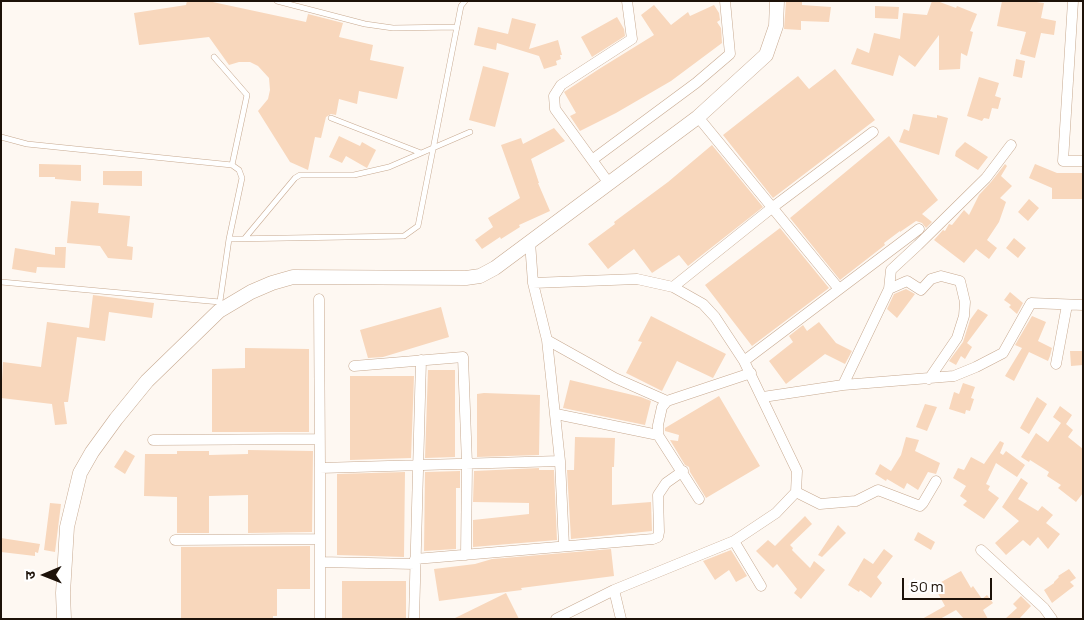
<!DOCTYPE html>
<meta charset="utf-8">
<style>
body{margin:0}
#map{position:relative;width:1084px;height:620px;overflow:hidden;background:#fef8f2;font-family:Manrope,"Noto Sans Devanagari",sans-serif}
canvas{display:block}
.frame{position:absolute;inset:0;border:2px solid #1d1209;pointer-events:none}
.north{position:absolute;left:20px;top:550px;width:50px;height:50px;-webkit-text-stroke:4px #fff;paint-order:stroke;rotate:269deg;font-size:14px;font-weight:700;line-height:20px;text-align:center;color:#1d1209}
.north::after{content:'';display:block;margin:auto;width:18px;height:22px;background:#1d1209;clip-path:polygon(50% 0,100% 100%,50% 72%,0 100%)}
.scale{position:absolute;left:902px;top:578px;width:90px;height:22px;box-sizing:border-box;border:2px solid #1d1209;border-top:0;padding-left:6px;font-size:15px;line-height:18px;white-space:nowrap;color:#1d1209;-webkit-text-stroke:4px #fff;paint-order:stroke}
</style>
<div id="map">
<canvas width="1084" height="620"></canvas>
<div class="frame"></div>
<div class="north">उ</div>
<div class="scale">50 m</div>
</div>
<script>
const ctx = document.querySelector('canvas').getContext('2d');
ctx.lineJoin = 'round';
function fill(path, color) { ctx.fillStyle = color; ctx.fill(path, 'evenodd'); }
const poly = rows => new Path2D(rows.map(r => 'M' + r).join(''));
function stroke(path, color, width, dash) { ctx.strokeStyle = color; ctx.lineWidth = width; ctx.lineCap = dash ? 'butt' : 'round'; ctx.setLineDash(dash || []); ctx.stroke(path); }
const building = poly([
 [187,1,208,1,306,22,308,14,343,23,339,37,373,45,370,60,404,67,397,99,359,91,357,104,339,99,336,115,331,114,326,117,321,138,315,137,308,170,290,162,258,111,268,99,270,90,269,78,258,66,250,62,239,62,229,65,209,37,139,45,134,13,186,5],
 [786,1,802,1,802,5,831,7,829,22,801,21,801,30,784,29],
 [932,1,937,1,956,8,957,6,977,14,970,31,973,32,967,56,961,53,960,69,939,70,939,35,915,67,899,55,893,76,851,64,857,48,869,53,874,33,900,39,903,13,927,15],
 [1002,1,1029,1,1044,3,1041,18,1056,21,1054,35,1041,33,1035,58,1020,54,1026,32,997,26],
 [654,5,671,25,688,12,690,16,714,5,719,13,720,20,717,22,721,28,722,43,671,81,616,113,580,131,570,116,576,113,564,92,599,69,654,35,641,15],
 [875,6,899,7,898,19,875,18],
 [617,17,624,29,625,36,592,57,581,37],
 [512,18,536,24,529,49,558,40,562,55,560,55,561,59,556,61,557,65,544,69,539,56,497,43,496,50,474,45,478,27,508,34],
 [1016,59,1025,61,1022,78,1013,76],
 [483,66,509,73,495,127,469,120],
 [835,69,875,120,773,198,723,135,798,76,809,89],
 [979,77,999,83,995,96,1001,98,998,109,992,108,989,119,984,118,982,121,967,116],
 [913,114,937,118,937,115,948,118,939,155,899,142,904,129,909,131],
 [554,128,565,141,531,159,539,183,538,183,550,211,519,225,520,227,501,239,500,237,482,249,475,240,493,227,488,218,520,198,501,145,521,138,523,144],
 [339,136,360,146,362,142,376,150,367,168,346,156,342,163,329,157],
 [889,136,938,200,922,214,932,222,926,228,922,223,916,221,900,232,900,231,884,243,885,245,840,280,790,218],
 [965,142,988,157,978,170,955,156,956,151],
 [712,145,763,207,688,266,679,255,652,273,634,249,608,269,588,244,615,224,614,222,668,182],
 [39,164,81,165,81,181,55,179,55,177,39,177],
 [1005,164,1007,166,1001,176,1012,186,1000,198,1006,202,999,222,987,240,997,248,989,259,976,249,964,263,934,240,943,230,945,231,949,224,952,225,964,210,969,215,979,195,991,182],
 [1035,164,1057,173,1083,173,1083,199,1052,199,1052,188,1029,178],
 [103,171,142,171,142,186,103,185],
 [1029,199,1039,208,1028,221,1018,212],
 [71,201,99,203,98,213,130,216,127,246,133,247,132,260,108,258,100,246,67,243],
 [780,228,829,288,752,346,705,285],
 [1014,238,1026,248,1018,258,1006,248],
 [55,247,66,247,65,268,37,267,36,273,12,269,15,248,55,255],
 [906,289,915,294,897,318,887,309,894,294],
 [1010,292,1023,303,1017,314,1009,307,1011,305,1004,300],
 [93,295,154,303,152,318,109,312,105,341,77,337,68,402,64,402,67,424,55,425,52,404,1,398,3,362,41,367,47,322,89,328],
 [441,307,449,337,383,357,368,358,360,330],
 [978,309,988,315,967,343,972,347,965,359,961,356,956,365,949,361,963,342,970,320],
 [651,316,726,354,713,378,677,361,662,391,626,373,642,342,638,341],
 [1032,316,1046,322,1038,341,1052,348,1050,356,1048,361,1029,352,1014,381,1005,376,1022,348,1015,345],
 [819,322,836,343,852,351,845,364,825,354,786,384,769,361,793,342,789,336,803,325,807,331],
 [245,348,309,349,309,432,212,432,212,369,245,368],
 [1070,351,1083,351,1083,365,1071,366],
 [428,370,455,370,455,457,425,458],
 [350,376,414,376,411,458,350,460],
 [570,380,641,397,651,401,645,425,563,408],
 [963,383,975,387,971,398,974,399,970,411,966,410,965,414,949,409,954,392,959,394],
 [484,393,540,395,539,455,477,457,477,394],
 [719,396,760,466,706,498,690,472,689,467,685,465,670,440,678,441,679,435,665,431,665,428],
 [1037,397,1047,404,1029,434,1020,428],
 [925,404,937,407,927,431,916,427],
 [1060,406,1072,415,1066,424,1073,430,1068,437,1083,449,1083,493,1076,502,1058,488,1061,485,1047,476,1049,472,1030,460,1029,462,1021,457,1036,433,1048,442,1061,423,1053,417],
 [575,437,615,438,614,467,612,467,612,505,651,502,652,531,571,539,567,470,574,470],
 [906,437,919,440,915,451,940,463,936,474,928,472,918,490,907,483,904,489,887,479,886,481,875,474,880,464,891,471,901,455],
 [1000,441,1004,443,1000,453,1003,455,1006,451,1025,465,1017,477,996,463,986,484,990,486,988,490,999,498,984,519,963,505,967,501,960,496,966,486,953,478,958,468,964,470,971,457,984,464],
 [125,450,135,456,125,474,114,467],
 [248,450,313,451,312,532,248,533,248,495,209,496,209,533,177,533,177,497,144,496,145,454,177,454,177,451,209,451,209,455,248,454],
 [539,468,539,470,554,470,557,540,473,547,473,520,529,514,529,503,473,502,474,471],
 [460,471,460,488,456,488,456,549,424,551,425,472],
 [405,472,404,557,337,555,337,474],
 [1021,478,1028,483,1018,499,1038,511,1042,506,1053,515,1046,523,1060,534,1048,549,1038,537,1030,546,1023,540,1006,555,995,543,1019,521,1002,507],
 [50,503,61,504,55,552,44,550],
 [805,516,812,524,790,545,793,548,792,550,810,568,814,561,825,570,801,599,794,593,797,589,777,564,773,568,756,551,768,540,775,546],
 [838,525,846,533,822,557,818,555],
 [918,532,935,542,931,550,914,540],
 [1,538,40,544,38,553,35,552,35,556,1,552],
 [310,546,310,589,277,589,277,616,273,616,273,619,181,618,181,547],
 [611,549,614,576,521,588,522,590,506,592,439,601,434,569,475,564,492,559],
 [884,549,893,556,877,577,882,583,871,598,860,590,859,592,848,585,864,558,873,564],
 [731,550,747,576,736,582,729,570,715,580,703,561],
 [1069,569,1076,578,1070,582,1074,586,1052,603,1044,590,1054,583,1054,582,1059,577,1058,576],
 [961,571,971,588,973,586,982,599,987,595,993,603,983,610,988,619,964,619,956,610,940,619,922,619,945,606,934,586],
 [342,581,406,581,406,619,342,619],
 [506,593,519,619,453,619],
 [1021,596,1031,606,1019,619,1005,619,1017,608,1013,604]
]);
const lane = poly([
 [277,1,365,24,393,28,457,27],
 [214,57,247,95,232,165,239,170,242,178,229,239,219,308],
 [331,118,421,153],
 [1,137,27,144,232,165],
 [245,238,295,178,300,175,354,175,389,167,470,132],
 [229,239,404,236,418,226,461,6,465,1],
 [1,282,220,302]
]);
const street = poly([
 [1073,1,1063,161,1083,161],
 [698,117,839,289],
 [592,160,696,83,730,54,725,1],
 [608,182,555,109,554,96,561,85,632,39,627,1],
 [530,242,533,283,547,340,560,461],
 [533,283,637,279,673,287,703,304,715,317,744,361,797,471,796,492,776,513,734,541,614,590,556,619],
 [673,287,773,207,873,132],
 [889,289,907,281,921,290,931,279,941,276,960,281,965,302,964,316,957,338,929,379],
 [319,299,320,468,560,461,564,546],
 [547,340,615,378,667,401,751,373],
 [744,361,919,229],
 [1056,364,1067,305],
 [354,366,463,357,467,464,466,555],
 [843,385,889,289,891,270,918,245,986,178,1011,145],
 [763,397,843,385,954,376,976,367,1003,353,1031,303,1083,305],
 [667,401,662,407,658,425,658,435,699,499],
 [556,414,658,435],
 [153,440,319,439],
 [320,468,320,619],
 [796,492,820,504,856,501,878,490,920,506,923,503,936,481],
 [175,540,320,539],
 [734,541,761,586],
 [981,550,1044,608,1052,619],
 [415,559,653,539,658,537,659,532,658,495,666,483,683,471],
 [320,562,415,564],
 [614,590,621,619],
 [414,619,421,360]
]);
const secondary = poly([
 [64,619,63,593,67,527,80,473,92,452,116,419,147,381,219,311,251,292,272,283,293,277,466,278,480,276,495,268,698,117,766,55,776,26,777,1]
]);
fill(building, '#f8d7bc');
stroke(lane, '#c7a990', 6);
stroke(street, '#c7a990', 11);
stroke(secondary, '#c7a990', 15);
stroke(lane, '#fff', 5);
stroke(street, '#fff', 10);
stroke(secondary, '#fff', 14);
</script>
